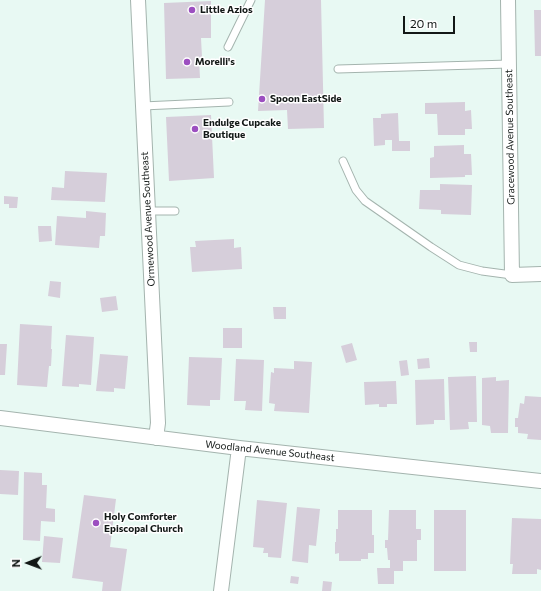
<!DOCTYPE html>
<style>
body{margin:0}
#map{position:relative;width:541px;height:591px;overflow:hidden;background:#e8f9f3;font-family:Commissioner,sans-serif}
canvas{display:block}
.north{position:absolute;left:8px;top:543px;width:40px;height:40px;-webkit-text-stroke:3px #fff;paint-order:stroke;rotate:269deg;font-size:11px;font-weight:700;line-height:16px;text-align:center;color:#121816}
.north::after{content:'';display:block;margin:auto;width:14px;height:18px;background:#121816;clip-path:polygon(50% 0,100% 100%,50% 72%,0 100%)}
.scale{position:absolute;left:403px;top:16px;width:52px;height:18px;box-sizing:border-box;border:2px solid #121816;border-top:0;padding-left:5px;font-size:12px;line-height:14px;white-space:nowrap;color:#121816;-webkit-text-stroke:3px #fff;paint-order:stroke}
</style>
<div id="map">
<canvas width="541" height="591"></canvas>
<div class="north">N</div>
<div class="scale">20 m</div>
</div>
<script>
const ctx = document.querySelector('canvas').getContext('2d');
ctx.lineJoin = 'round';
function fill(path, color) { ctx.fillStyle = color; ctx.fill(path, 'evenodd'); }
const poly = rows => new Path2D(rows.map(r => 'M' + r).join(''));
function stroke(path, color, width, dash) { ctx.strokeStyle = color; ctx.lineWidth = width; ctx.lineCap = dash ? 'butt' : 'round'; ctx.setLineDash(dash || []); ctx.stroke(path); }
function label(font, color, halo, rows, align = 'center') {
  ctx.font = font + ' Commissioner,sans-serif'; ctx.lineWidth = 3; ctx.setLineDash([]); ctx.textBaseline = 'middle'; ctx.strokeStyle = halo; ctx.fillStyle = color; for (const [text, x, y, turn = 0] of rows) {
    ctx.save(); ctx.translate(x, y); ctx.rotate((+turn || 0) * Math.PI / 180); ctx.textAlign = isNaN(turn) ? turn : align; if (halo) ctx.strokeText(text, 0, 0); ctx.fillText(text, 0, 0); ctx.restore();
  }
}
const building = poly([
 [265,0,321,0,324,128,288,129,287,110,258,111],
 [211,1,211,38,201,38,202,57,199,58,200,78,166,79,164,3],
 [534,10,541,10,541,56,535,56],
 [465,102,465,111,471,110,472,129,465,129,465,135,438,135,437,114,425,114,425,103],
 [398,113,399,141,410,141,410,151,392,151,392,140,385,140,385,145,374,146,373,118,381,118,381,114],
 [211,115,214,178,169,181,166,117],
 [464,145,464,154,471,154,472,175,465,175,465,177,430,178,430,158,434,157,434,146],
 [65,171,107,173,105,202,51,200,52,187,64,188],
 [440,184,472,185,471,215,441,214,441,210,419,209,420,190,440,190],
 [4,196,18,197,17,208,9,208,9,204,4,204],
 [86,211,106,213,105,236,100,236,99,248,55,245,57,216,86,218],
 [38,226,51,226,52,241,39,242],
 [234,239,234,248,241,247,242,269,192,272,190,247,196,247,195,241],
 [50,281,61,282,60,298,48,296],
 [116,296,118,310,102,312,100,298],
 [273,307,286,307,286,319,274,319],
 [20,324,52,326,51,349,52,349,51,366,49,366,47,387,17,385],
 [223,328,242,328,242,348,223,348],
 [66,335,94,337,91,385,79,384,79,387,62,386],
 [469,342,477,342,477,352,470,352],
 [352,343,357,360,346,363,341,346],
 [0,344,7,344,5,375,0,375],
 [100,354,128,356,125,389,114,388,114,392,96,391],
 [189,357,222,358,220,400,210,400,210,406,187,405],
 [429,358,430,368,418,369,417,359],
 [236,359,264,360,262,411,245,410,246,401,234,401],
 [407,360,409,375,401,376,399,361],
 [294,361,312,362,309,413,274,411,275,404,269,403,271,372,274,373,274,368,294,369],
 [476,376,477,422,468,422,469,429,450,430,448,377],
 [496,377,496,381,509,380,508,433,491,433,490,426,482,425,482,378],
 [444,379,445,420,434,420,434,424,416,425,415,380],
 [396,381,397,404,387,404,387,407,379,407,379,404,365,405,364,382],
 [525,396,541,397,541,440,527,439,528,434,518,433,518,427,515,427,515,418,518,418,520,403,524,404],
 [0,470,19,471,18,495,0,494],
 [24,472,42,473,42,485,47,485,46,508,55,509,55,522,41,521,40,541,23,540],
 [84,495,116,499,110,547,127,549,121,591,102,591,103,582,72,578],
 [257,500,287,503,281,558,268,557,268,553,263,553,264,548,253,547],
 [297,507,320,509,316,546,309,545,308,563,292,561],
 [338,510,372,510,372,535,374,535,374,553,368,553,368,559,361,559,361,561,339,561,339,553,335,554,335,542,336,542,336,529,338,529],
 [389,510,416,510,416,529,421,529,421,540,417,540,417,561,403,561,403,571,394,571,394,584,378,584,377,568,390,568,390,560,388,560,387,548,385,548,385,540,388,540],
 [434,510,466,510,466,571,434,571],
 [512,518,541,519,541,570,537,569,537,574,512,574,513,564,510,564],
 [44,536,63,538,60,563,42,562],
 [291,576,299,577,298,584,290,583],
 [323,581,332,582,331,591,322,591]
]);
const service = poly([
 [228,47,251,0],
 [338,69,509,64],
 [143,106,229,102],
 [343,161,356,190,365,201,431,247,459,265,482,271,512,275],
 [148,211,175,211]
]);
const minor = poly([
 [138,0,158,423,156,438],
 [508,0,512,275,541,274],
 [0,418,239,448,541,481],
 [221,591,239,448]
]);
const markers = [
 [192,10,4,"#9c4fc0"],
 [187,62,4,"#9c4fc0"],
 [262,99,4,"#9c4fc0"],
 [195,129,4,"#9c4fc0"],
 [96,523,4,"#9c4fc0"]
];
const poiNames = [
 ["Little Azios",200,10],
 ["Morelli's",195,62],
 ["Spoon EastSide",270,99],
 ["Endulge Cupcake",203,123],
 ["Boutique",203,135],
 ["Holy Comforter",104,517],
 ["Episcopal Church",104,529]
];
const streetNames = [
 ["Gracewood Avenue Southeast",510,137,-91],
 ["Ormewood Avenue Southeast",148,219,-93],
 ["Woodland Avenue Southeast",270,451,6]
];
fill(building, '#d6ceda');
stroke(service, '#a4b4ae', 9);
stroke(minor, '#a4b4ae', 16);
stroke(service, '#fff', 7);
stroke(minor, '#fff', 14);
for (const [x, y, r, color] of markers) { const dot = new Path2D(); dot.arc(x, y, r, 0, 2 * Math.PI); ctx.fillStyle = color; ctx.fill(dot); stroke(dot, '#fff', 1.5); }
label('bold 10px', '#121816', '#fff', poiNames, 'left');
label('10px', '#121816', '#fff', streetNames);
</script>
